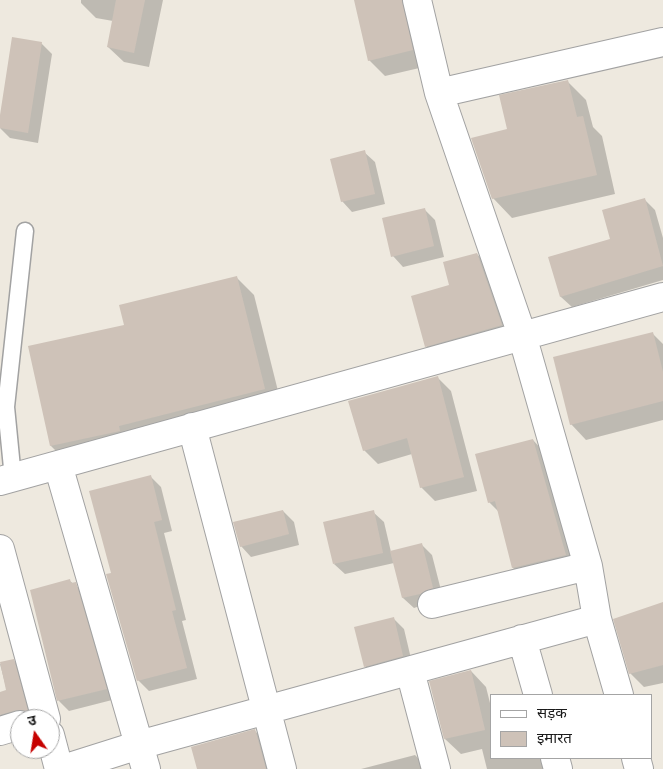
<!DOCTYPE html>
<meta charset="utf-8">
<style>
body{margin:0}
#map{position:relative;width:663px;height:769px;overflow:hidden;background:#eee9df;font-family:"PT Sans","Noto Sans Devanagari",sans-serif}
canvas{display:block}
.legend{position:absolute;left:490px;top:694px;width:162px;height:65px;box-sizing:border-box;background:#fff;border:1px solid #a4a4a4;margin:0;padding:6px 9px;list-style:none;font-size:15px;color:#1b1b1b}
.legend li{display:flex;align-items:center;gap:10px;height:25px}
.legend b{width:25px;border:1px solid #a4a4a4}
.north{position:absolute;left:10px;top:709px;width:50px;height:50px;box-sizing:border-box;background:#fff;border:1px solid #a4a4a4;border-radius:50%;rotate:347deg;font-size:14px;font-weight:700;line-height:20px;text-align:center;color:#1b1b1b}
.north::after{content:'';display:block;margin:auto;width:18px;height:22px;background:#c60100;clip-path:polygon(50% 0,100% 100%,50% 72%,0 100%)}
</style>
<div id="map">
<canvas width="663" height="769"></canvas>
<ul class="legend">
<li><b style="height:6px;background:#fff"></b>सड़क</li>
<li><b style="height:14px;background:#cec2b8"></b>इमारत</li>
</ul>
<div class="north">उ</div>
</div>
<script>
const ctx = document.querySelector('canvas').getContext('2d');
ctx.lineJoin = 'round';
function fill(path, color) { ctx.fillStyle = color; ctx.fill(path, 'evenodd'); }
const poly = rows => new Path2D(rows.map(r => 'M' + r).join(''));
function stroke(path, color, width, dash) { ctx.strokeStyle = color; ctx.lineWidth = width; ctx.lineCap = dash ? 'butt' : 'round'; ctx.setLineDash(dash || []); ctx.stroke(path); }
const shadow = poly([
 [81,0,163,0,149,67,124,62,108,47,113,21,96,18,81,3],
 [355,0,417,0,428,66,385,76,369,60],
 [41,43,52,54,38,143,10,138,0,128,0,123],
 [567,81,586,100,593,127,602,136,615,194,512,218,493,198,509,130],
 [364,152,375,162,385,204,352,212,342,201],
 [645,200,655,210,663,238,663,280,572,307,561,297,550,257,612,240],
 [424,209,435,220,444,257,403,267,393,256],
 [477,254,491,268,515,339,440,360,426,346,451,286],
 [236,277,254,295,282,407,69,464,51,446,29,347,126,326],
 [652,333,663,344,663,420,586,440,571,424],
 [437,377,451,391,477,491,435,501,421,487,412,454,378,464,364,450],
 [533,440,543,451,576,566,524,579,513,568,499,512,489,502],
 [150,476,161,487,172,531,164,533,186,620,182,621,197,679,149,691,138,680,112,574],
 [283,511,294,522,299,545,251,557,241,546],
 [373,512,384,522,391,552,421,544,432,555,443,598,414,608,403,598,394,563,345,574,334,564],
 [70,581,86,594,116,699,69,711,59,701,32,591],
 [663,603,663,683,644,687,630,673],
 [394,619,404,629,413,667,375,677,365,666],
 [13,660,29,676,40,719,0,737,0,693,7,691,0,664],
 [471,671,486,687,492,711,492,758,545,758,548,769,487,769,482,749,461,754,445,739,430,682],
 [255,731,270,746,277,769,198,769],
 [415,755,429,769,361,769]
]);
const building = poly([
 [116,0,145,0,134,53,107,47],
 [354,0,402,0,413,50,368,61],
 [12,37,42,42,28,133,0,128,0,115],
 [568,80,577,117,583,116,597,175,492,199,471,138,507,129,499,95],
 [365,150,375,194,341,202,330,159],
 [645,198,663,266,560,297,548,257,610,239,602,210],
 [425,208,434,246,391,257,382,218],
 [477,253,502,325,425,347,411,296,449,285,443,262],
 [237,276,265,389,119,426,120,431,50,446,28,346,124,325,119,305],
 [653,332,663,372,663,401,570,425,553,357],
 [438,376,464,477,420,488,407,438,363,451,348,401],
 [533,439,566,555,512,568,495,501,488,503,475,454],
 [151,475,162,520,154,522,176,610,172,611,187,668,137,681,106,574,111,573,89,491],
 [283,510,289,534,240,547,233,522],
 [374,510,383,553,333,564,323,522],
 [422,543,433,588,420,594,402,598,390,551],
 [70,579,71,583,76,582,107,689,57,701,30,590],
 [663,602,663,665,629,674,613,619],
 [394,617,403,656,364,667,354,627],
 [14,659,28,711,16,710,0,715,0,692,6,690,0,662],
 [471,670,485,730,444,739,429,681],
 [255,729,266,769,197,769,191,747]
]);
const service = poly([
 [13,478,6,407,25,231]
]);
const minor = poly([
 [417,0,439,93],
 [192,427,282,769],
 [58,465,146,769],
 [0,481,663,297],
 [0,549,46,719],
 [432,604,588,566],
 [522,639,538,695],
 [410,671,436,769],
 [619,695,597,619,588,566,522,335,439,93,663,42],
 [0,731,20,725],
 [50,735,59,769],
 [555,758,558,769],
 [636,758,639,769],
 [63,769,139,745,597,619]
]);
fill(shadow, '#0003');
fill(building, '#cec2b8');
stroke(service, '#a2a2a2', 19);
stroke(minor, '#a2a2a2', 30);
stroke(service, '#fff', 16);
stroke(minor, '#fff', 28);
</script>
